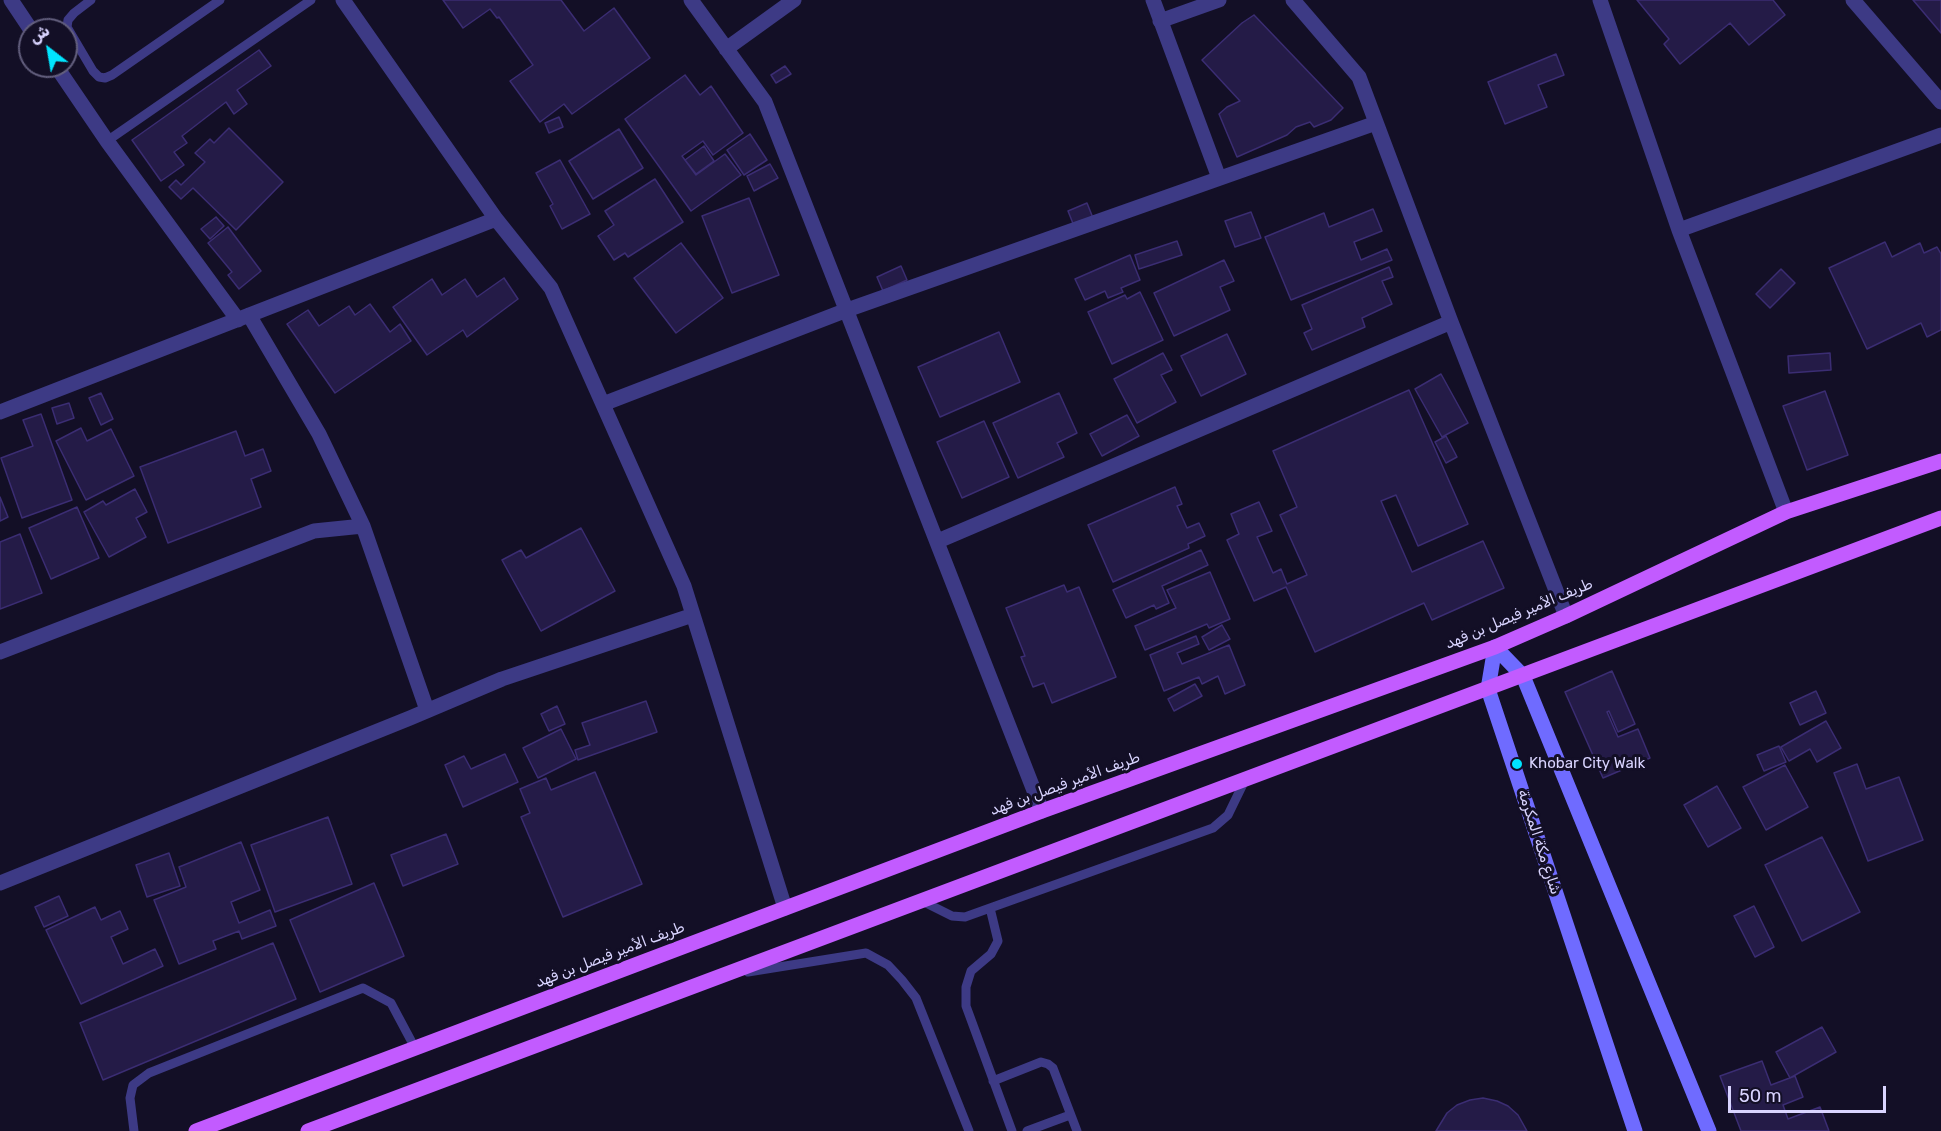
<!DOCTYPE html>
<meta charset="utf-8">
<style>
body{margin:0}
#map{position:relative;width:1941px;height:1131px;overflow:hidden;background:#130f26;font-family:Rubik,Vazirmatn,sans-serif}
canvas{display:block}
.north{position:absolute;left:18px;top:18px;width:60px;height:60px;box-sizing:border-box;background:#130f26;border:2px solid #625e7d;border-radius:50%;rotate:329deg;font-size:16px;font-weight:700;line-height:24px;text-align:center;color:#d9d4ff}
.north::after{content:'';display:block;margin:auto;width:21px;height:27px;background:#00e5ff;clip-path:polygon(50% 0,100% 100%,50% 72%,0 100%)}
.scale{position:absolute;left:1728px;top:1086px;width:158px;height:27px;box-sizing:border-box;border:3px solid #d9d4ff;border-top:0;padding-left:8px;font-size:18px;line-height:21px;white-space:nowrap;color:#d9d4ff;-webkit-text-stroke:4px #130f26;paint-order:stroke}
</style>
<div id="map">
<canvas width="1941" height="1131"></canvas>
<div class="north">ش</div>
<div class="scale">50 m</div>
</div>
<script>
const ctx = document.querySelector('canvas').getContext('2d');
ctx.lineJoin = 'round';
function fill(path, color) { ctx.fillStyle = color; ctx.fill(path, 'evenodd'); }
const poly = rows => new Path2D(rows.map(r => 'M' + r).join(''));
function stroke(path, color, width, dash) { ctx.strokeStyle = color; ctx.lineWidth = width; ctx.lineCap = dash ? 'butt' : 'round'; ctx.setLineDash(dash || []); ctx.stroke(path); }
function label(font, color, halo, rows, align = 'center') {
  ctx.font = font + ' Rubik,Vazirmatn,sans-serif'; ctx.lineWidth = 6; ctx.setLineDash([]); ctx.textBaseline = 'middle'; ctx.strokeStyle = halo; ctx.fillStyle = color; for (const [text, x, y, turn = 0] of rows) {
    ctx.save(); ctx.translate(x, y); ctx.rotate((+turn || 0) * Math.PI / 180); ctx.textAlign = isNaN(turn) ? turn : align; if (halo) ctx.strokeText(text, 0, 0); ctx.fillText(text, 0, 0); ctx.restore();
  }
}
const building = poly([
 [443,0,561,0,584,31,614,8,650,58,572,114,564,104,540,122,510,81,533,65,499,17,497,18,490,9,463,28,443,0],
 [1637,0,1773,0,1785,15,1749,45,1730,23,1680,64,1664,44,1669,39,1637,0],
 [1913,0,1941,0,1941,33,1913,0],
 [1254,15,1343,108,1331,120,1314,127,1310,122,1296,127,1287,135,1237,157,1219,114,1227,107,1240,101,1202,60,1242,23,1254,15],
 [259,50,271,66,237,90,247,104,234,114,226,102,182,136,187,143,174,152,184,165,161,181,132,140,259,50],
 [1556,54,1564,75,1538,85,1547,107,1505,124,1488,82,1556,54],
 [785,66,791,74,776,83,771,75,785,66],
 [685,75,700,95,711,86,743,133,713,155,703,141,682,156,696,175,725,154,741,175,691,211,625,119,685,75],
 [559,117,563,127,549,133,545,123,559,117],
 [229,128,283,182,236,230,193,188,181,199,169,187,176,180,181,185,205,162,195,153,210,139,214,143,229,128],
 [619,129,643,168,593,199,569,161,619,129],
 [750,134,767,160,744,175,727,150,750,134],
 [704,146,714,161,696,174,685,160,704,146],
 [560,160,590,214,562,229,550,206,553,204,536,173,560,160],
 [770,164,778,178,754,191,747,176,770,164],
 [655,179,683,222,628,257,625,253,614,260,598,236,614,225,605,211,655,179],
 [749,198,779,275,732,293,702,216,749,198],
 [1087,203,1093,218,1074,226,1068,211,1087,203],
 [1373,209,1382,231,1354,242,1361,260,1387,249,1392,260,1291,300,1265,237,1324,213,1329,227,1373,209],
 [1251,212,1261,238,1235,247,1225,221,1251,212],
 [216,217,224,226,210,239,201,229,216,217],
 [228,227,261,271,239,289,228,275,232,272,208,243,228,227],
 [1177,241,1182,255,1139,269,1135,255,1177,241],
 [1885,242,1892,257,1920,243,1924,253,1937,247,1941,254,1941,330,1927,337,1921,323,1867,349,1829,268,1885,242],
 [681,243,723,298,676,333,634,278,681,243],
 [1130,255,1140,280,1121,288,1123,292,1108,298,1105,291,1085,300,1075,279,1130,255],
 [1224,260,1234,281,1220,287,1230,310,1174,336,1154,293,1224,260],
 [901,266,907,280,883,291,877,277,901,266],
 [1389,267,1393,277,1382,281,1392,304,1362,318,1365,327,1312,350,1304,333,1312,329,1302,305,1389,267],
 [1781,269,1795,283,1770,308,1756,294,1781,269],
 [504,278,518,299,467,337,463,330,427,355,393,307,432,279,442,295,465,279,477,297,504,278],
 [1140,292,1163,340,1112,364,1088,312,1125,295,1127,299,1140,292],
 [370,304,390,332,400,324,411,341,335,393,287,324,308,310,319,326,349,306,355,315,370,304],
 [999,332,1020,382,940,417,918,367,999,332],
 [1227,334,1246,374,1201,396,1181,356,1227,334],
 [1163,353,1172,370,1161,375,1176,402,1137,423,1114,379,1163,353],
 [1830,353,1831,370,1789,373,1788,356,1830,353],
 [1441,374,1468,423,1442,437,1415,389,1441,374],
 [1409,390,1468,524,1418,546,1396,495,1381,501,1412,572,1483,541,1504,588,1432,620,1424,603,1315,652,1286,587,1254,601,1227,540,1239,534,1231,514,1259,502,1272,531,1257,537,1273,573,1281,569,1287,584,1307,575,1280,515,1297,507,1273,451,1409,390],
 [1825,391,1848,455,1807,470,1783,406,1825,391],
 [101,393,113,419,101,425,89,398,101,393],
 [1059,393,1077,433,1057,443,1064,457,1018,478,993,423,1059,393],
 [69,403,74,418,57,424,52,408,69,403],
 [41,414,72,500,22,518,1,458,33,446,23,420,41,414],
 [1127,415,1139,436,1102,456,1090,434,1127,415],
 [984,421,1009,477,962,498,937,442,984,421],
 [81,428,87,441,111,429,134,476,86,500,56,441,81,428],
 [236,431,245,456,263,449,271,471,251,479,261,507,168,543,140,467,236,431],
 [1446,436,1457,457,1446,463,1435,442,1446,436],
 [1175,487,1182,504,1177,506,1187,528,1199,523,1205,536,1188,544,1189,548,1113,582,1088,525,1175,487],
 [135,489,147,512,136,518,146,537,109,557,84,512,103,501,106,505,135,489],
 [0,497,8,517,0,521,0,497],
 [77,507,99,558,51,579,29,528,77,507],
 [581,528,615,591,541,631,502,560,521,550,526,558,581,528],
 [20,534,42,593,0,609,0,542,20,534],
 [1201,550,1208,565,1162,586,1169,603,1156,609,1154,605,1126,618,1113,590,1201,550],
 [1210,572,1230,619,1209,628,1207,624,1145,650,1135,626,1176,608,1167,590,1210,572],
 [1064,585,1067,592,1079,587,1116,677,1052,703,1044,683,1033,687,1021,657,1025,656,1006,608,1064,585],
 [1222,625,1230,639,1209,650,1202,637,1222,625],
 [1196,636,1199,644,1177,653,1182,664,1229,645,1245,685,1225,694,1218,676,1202,684,1199,677,1164,691,1150,655,1196,636],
 [1612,671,1635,724,1618,732,1609,711,1607,712,1618,737,1638,729,1650,758,1603,778,1565,692,1612,671],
 [1195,684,1202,696,1174,711,1168,699,1195,684],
 [1816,691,1826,713,1800,725,1790,703,1816,691],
 [646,701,657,732,578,760,575,750,590,745,582,723,646,701],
 [557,706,565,724,549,731,541,714,557,706],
 [1826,721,1841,748,1817,762,1810,749,1789,761,1781,747,1826,721],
 [561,729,576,759,538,778,523,748,561,729],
 [1779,746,1786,762,1764,771,1757,755,1779,746],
 [505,754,518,782,463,807,445,765,464,756,471,769,505,754],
 [1857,764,1866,789,1899,777,1923,840,1868,861,1834,773,1857,764],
 [1785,765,1808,807,1766,830,1743,787,1785,765],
 [595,772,642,884,563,917,521,817,530,813,520,789,546,778,551,790,595,772],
 [1717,786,1741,828,1708,847,1684,805,1717,786],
 [328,817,352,884,275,912,251,845,328,817],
 [446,834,458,864,403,886,391,855,446,834],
 [1822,837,1860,912,1802,941,1765,865,1822,837],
 [241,842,260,890,231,902,239,923,270,910,276,926,242,939,239,931,213,941,216,949,179,964,154,900,186,887,179,867,241,842],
 [169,853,180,886,147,897,136,865,169,853],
 [374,883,404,956,320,992,290,920,374,883],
 [59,896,68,916,44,927,35,907,59,896],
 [1754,906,1774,947,1755,957,1734,916,1754,906],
 [95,907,101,920,120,911,128,929,111,937,123,964,155,949,163,966,81,1004,46,930,95,907],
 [273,943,296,999,103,1080,80,1023,273,943],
 [1822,1027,1836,1052,1790,1078,1776,1052,1822,1027],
 [1762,1061,1771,1085,1795,1076,1803,1097,1783,1105,1788,1119,1820,1107,1829,1131,1741,1131,1720,1076,1762,1061],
 [1483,1098,1497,1101,1508,1106,1518,1115,1527,1131,1436,1131,1447,1113,1457,1105,1470,1100,1483,1098]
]);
const service = poly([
 [91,0,74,13,68,20,67,27,93,71,99,77,105,78,112,75,220,0],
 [107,141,311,0],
 [922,901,952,916,965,917,1213,828,1228,815,1245,780],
 [990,908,998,941,991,954,971,971,966,987,966,1006,1012,1131],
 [748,972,866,953,888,965,902,980,916,998,969,1131],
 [993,1081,1041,1062,1048,1064,1053,1068,1077,1131],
 [134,1131,130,1098,133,1085,149,1073,363,988,391,1003,415,1048],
 [1027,1131,1070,1115]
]);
const minor = poly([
 [11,0,31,30],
 [343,0,496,219,551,288,684,586,785,908],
 [691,0,765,102,1042,811],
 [1153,0,1219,178],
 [1293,0,1359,77,1451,322,1566,616],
 [1600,0,1679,230,1786,512],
 [1853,0,1941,102],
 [1160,21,1219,0],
 [726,49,794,0],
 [56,66,107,141,238,320],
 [1679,230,1941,135],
 [249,315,319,434,363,526,427,710],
 [603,404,847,310,1376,123],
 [0,412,496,219],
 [938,541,1451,322],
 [0,652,314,531,363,526],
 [0,883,410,718,502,679,693,615]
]);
const secondary = poly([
 [1495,647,1523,676,1709,1131],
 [1495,647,1488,689,1635,1131]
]);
const primary = poly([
 [196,1131,1042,811,1495,647,1566,616,1786,512,1941,461],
 [308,1131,1941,518]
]);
const markers = [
 [1517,764,6,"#00e5ff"]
];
const streetNames = [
 ["طريف الأمير فيصل بن فهد",1519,614,-23],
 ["طريف الأمير فيصل بن فهد",1065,784,-20],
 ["شارع مكة المكرمة",1539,842,72],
 ["طريف الأمير فيصل بن فهد",610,955,-21]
];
const poiNames = [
 ["Khobar City Walk",1529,764]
];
fill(building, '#241b47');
stroke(building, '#3b2d73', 1.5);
stroke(service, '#3d3a85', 9);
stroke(minor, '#3d3a85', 15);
stroke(secondary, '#6f6bff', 15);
stroke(primary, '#c25bff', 15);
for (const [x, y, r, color] of markers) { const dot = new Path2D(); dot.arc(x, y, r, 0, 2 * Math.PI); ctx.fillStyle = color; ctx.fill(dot); stroke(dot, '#130f26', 2); }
label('15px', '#d9d4ff', '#130f26', streetNames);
label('15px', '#d9d4ff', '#130f26', poiNames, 'left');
</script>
